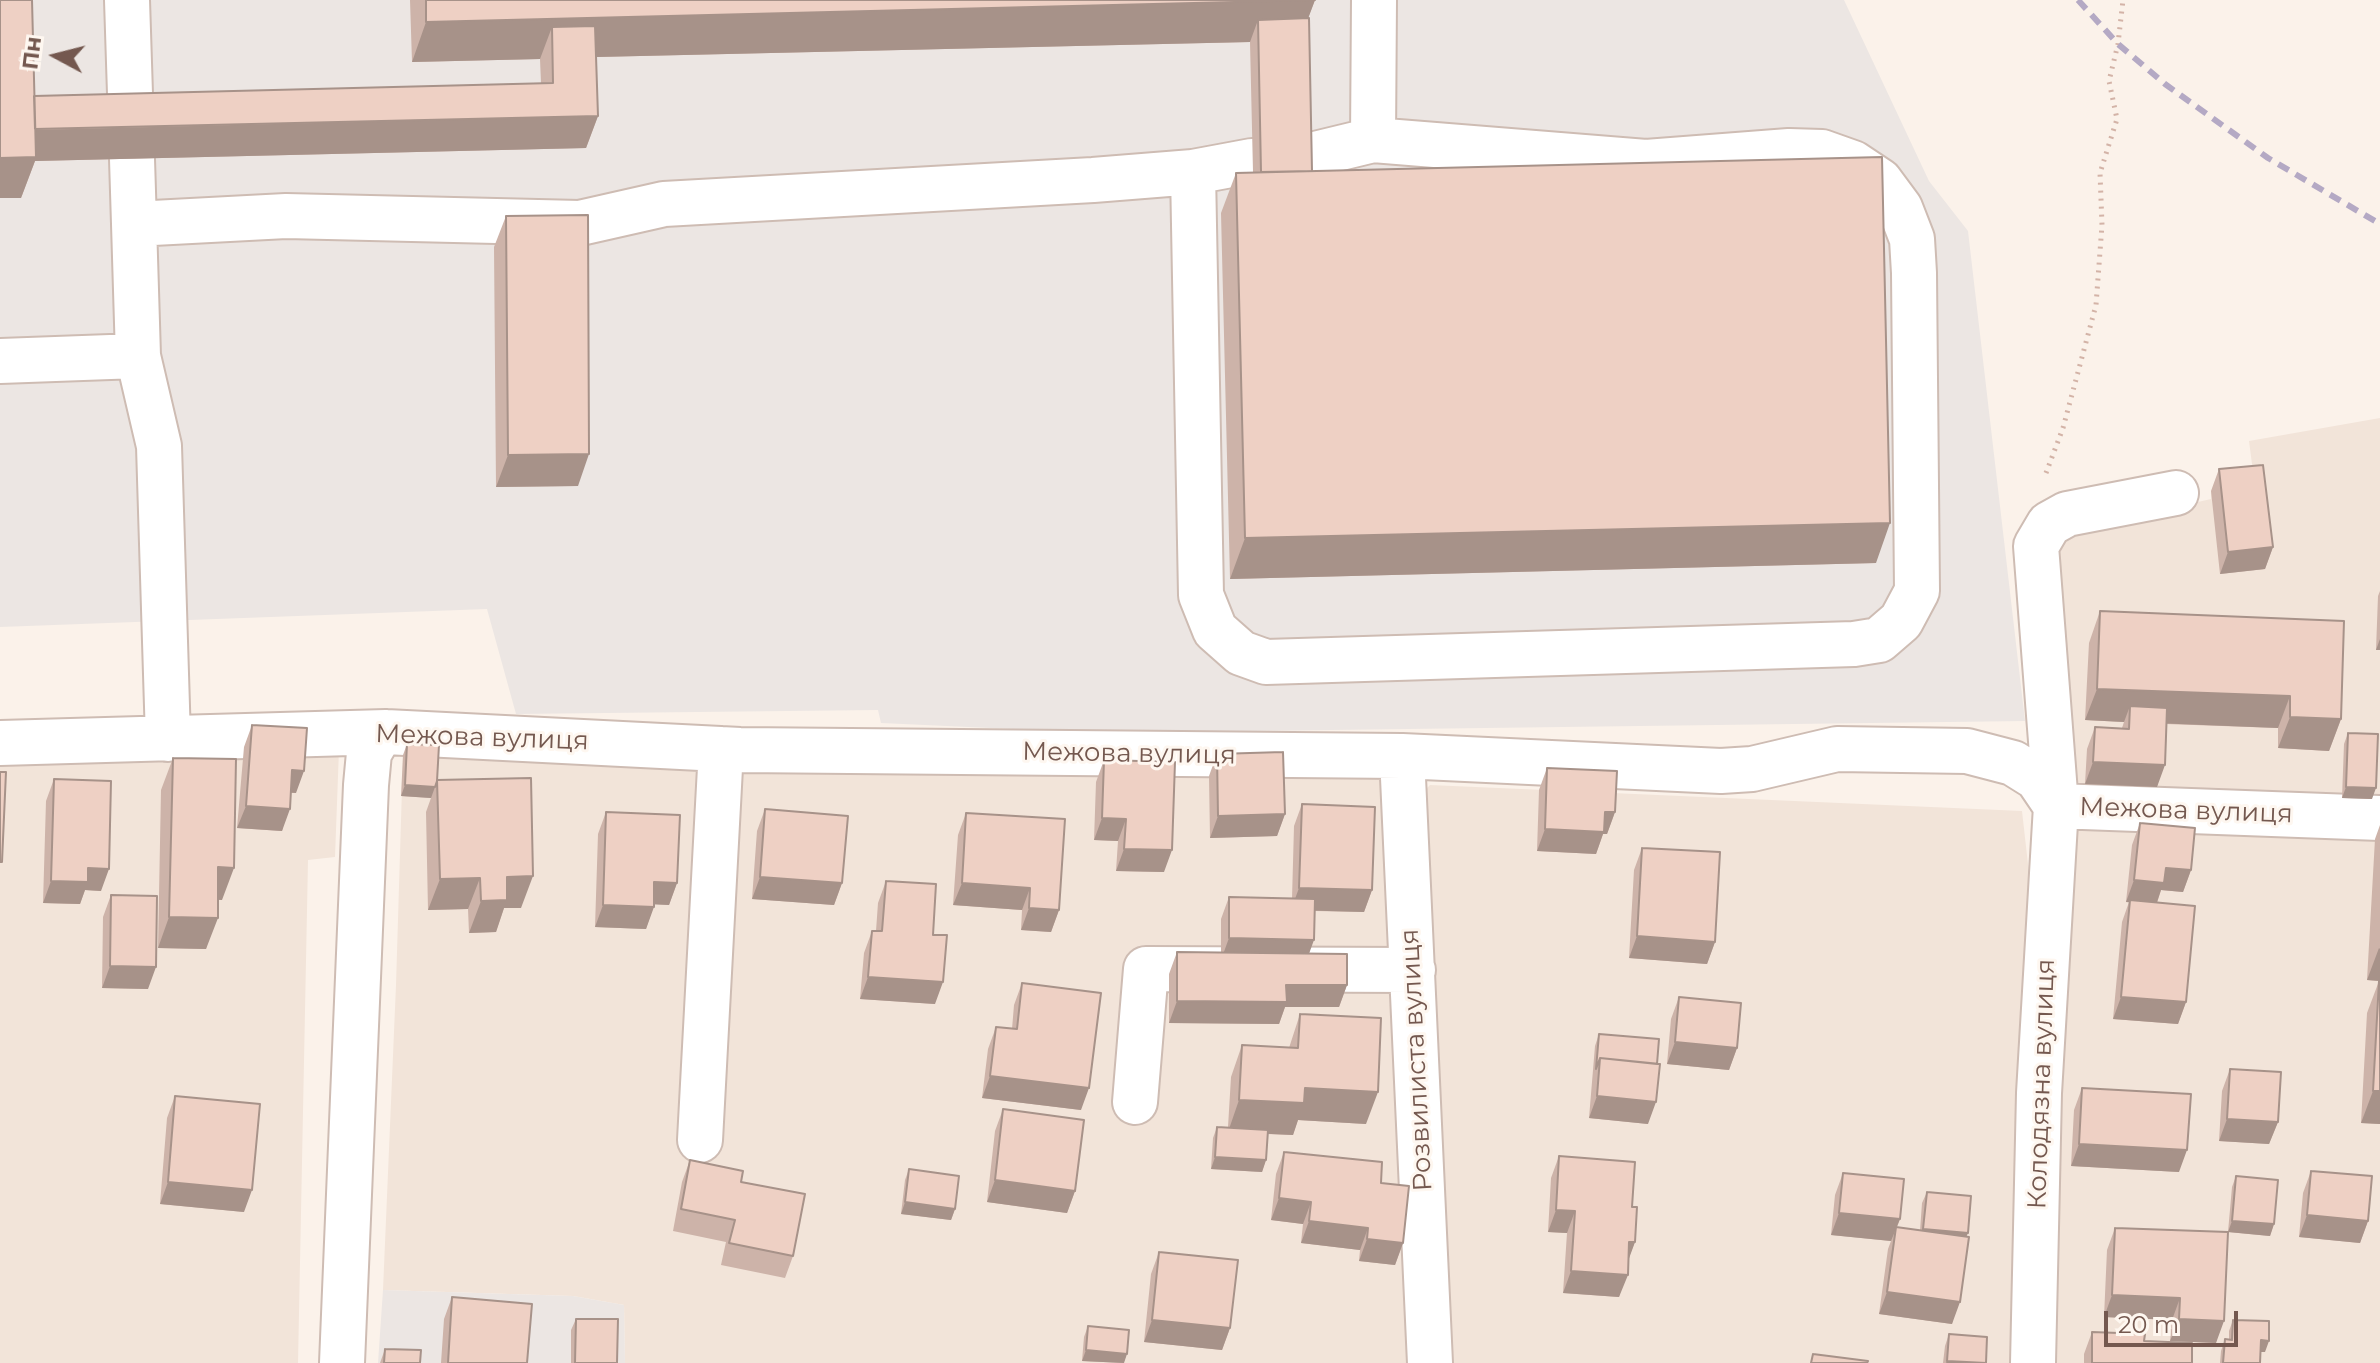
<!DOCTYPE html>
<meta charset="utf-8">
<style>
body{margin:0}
#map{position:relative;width:2380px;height:1363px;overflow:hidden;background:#fbf2ea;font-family:Montserrat,sans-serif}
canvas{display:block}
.north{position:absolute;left:16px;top:16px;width:80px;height:80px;-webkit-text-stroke:6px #fef7f0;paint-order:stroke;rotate:277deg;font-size:22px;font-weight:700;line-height:32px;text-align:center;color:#74584f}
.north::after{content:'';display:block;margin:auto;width:28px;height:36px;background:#74584f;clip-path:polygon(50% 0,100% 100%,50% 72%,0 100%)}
.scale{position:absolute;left:2104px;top:1311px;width:134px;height:36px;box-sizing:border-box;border:4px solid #74584f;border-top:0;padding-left:10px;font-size:24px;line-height:28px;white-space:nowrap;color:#74584f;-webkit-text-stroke:6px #fef7f0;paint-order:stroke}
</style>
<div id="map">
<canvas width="2380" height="1363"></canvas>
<div class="north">Пн</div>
<div class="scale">20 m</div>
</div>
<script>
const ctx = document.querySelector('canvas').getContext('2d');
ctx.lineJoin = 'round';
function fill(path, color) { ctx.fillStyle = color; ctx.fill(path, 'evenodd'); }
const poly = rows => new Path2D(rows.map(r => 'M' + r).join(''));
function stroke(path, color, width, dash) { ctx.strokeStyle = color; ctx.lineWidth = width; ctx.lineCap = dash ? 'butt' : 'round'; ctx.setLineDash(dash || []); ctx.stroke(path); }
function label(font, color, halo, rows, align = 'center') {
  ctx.font = font + ' Montserrat,sans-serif'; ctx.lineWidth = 6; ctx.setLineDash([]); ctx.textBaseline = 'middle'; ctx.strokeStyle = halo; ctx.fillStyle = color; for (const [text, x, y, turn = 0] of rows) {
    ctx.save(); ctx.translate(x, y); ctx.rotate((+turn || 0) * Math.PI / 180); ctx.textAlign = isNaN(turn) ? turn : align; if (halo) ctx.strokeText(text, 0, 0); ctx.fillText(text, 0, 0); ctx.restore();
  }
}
const residential = poly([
 [2380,418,2380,800,2196,789,2070,785,2053,543,2062,533,2211,499,2211,491,2255,487,2249,441],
 [339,749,335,857,308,860,298,1363,0,1363,0,761],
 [403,755,733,766,1390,775,1392,952,1130,962,1130,1045,1123,1123,1142,1124,1156,974,1389,991,1414,1363,625,1363,624,1305,573,1296,383,1290,396,985],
 [1430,785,2022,811,2031,891,2017,1363,1445,1363,1423,792],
 [2071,827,2380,840,2380,1363,2050,1363]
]);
const industrial = poly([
 [0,0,1844,0,1929,181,1968,231,2025,721,1100,733,881,723,878,710,516,714,487,609,0,627],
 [383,1290,573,1296,624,1305,625,1363,378,1363]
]);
const path = poly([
 [2046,473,2063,428,2096,305,2102,225,2100,173,2117,119,2109,81,2118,44,2123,0]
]);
const minor = poly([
 [127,0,131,125],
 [1373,140,1374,0],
 [132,159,134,224],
 [1193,172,1201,595,1215,630,1241,653,1266,662,1854,644,1879,640,1901,621,1917,591,1914,273,1912,239,1900,208,1880,181,1853,163,1822,152,1789,151,1646,162,1373,140,1303,157],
 [138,356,134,224,286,216,580,223,664,204,1093,180,1193,172,1252,161],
 [0,361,138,356,159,446,168,739],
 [0,743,386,732,740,750,1402,756,1721,771,1752,769,1837,749,1967,751,2013,763,2037,778,2056,806,2380,818],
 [1402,756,1430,1363],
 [1135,1102,1146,969,1413,970],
 [700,1140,721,749],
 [342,1363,366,785,369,753,376,741,386,732],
 [2033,1363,2039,1093,2056,806,2036,546,2049,524,2067,514,2176,493]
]);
const rail = poly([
 [2078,0,2118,44,2165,84,2268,158,2380,224]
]);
const wall = poly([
 [410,0,1315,0,1308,18,1312,171,1876,563,1230,579,1221,213,1236,173,1253,172,1250,42,596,57,598,116,586,148,35,161,21,198,34,96,541,83,540,59,412,62],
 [506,216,578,486,496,487,494,247],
 [2219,469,2273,547,2265,569,2220,574,2211,491],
 [2380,591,2380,650,2376,650,2378,596],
 [2100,611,2341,719,2329,751,2278,748,2278,728,2166,724,2157,787,2085,784,2087,749,2095,727,2122,728,2124,722,2085,720,2089,643],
 [252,725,296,793,291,793,282,831,237,828,244,747],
 [2348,733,2372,799,2342,798,2344,744],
 [407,744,437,781,521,908,504,908,496,932,469,933,468,909,428,910,426,812,431,798,401,796,403,755],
 [1217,754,1285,814,1277,836,1210,838,1209,776],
 [173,758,222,900,218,900,206,949,158,948,161,790],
 [1104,760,1164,872,1116,871,1118,841,1094,840,1096,782],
 [1547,768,1615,812,1607,834,1603,834,1596,854,1537,851,1539,790],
 [54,779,101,891,85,890,80,904,43,903,46,801],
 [1302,804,1372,890,1364,912,1315,911,1309,953,1347,985,1339,1007,1285,1007,1279,1024,1169,1023,1169,974,1177,952,1221,952,1221,919,1229,897,1292,899,1294,826],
 [765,809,842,883,834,905,752,899,757,831],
 [606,812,677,883,669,905,654,904,646,929,595,927,598,834],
 [966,813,1059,910,1051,932,1021,930,1022,910,953,905,958,835],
 [2140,823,2191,870,2183,892,2161,890,2157,903,2186,1002,2178,1024,2113,1019,2122,922,2129,902,2126,902,2132,845],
 [2380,825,2380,981,2367,980,2375,839],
 [1642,848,1715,942,1707,964,1629,958,1634,870],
 [886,881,933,935,935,1004,860,999,864,953,872,931,876,931,878,903],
 [111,895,148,989,102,988,103,917],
 [2379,981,2380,981,2380,1124,2361,1123,2367,1013],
 [1022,983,1081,1110,982,1098,988,1049,996,1027,1012,1029,1014,1005],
 [1679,997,1737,1048,1729,1070,1667,1064,1671,1019],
 [1300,1014,1366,1124,1298,1120,1293,1135,1267,1134,1266,1160,1262,1172,1211,1169,1213,1138,1217,1127,1228,1127,1231,1077,1242,1045,1289,1048],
 [1599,1034,1648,1124,1589,1118,1595,1046],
 [2230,1069,2278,1122,2269,1144,2219,1141,2222,1091],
 [2082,1088,2179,1172,2071,1166,2074,1110],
 [175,1096,244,1212,160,1204,167,1118],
 [1003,1109,1075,1191,1067,1213,987,1202,995,1131],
 [1284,1152,1381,1183,1403,1243,1395,1265,1359,1261,1360,1250,1301,1243,1303,1224,1271,1220,1276,1174],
 [1559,1156,1635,1242,1628,1259,1619,1297,1563,1293,1567,1233,1548,1232,1551,1178],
 [690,1160,741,1182,793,1256,785,1278,721,1265,726,1242,673,1231,682,1182],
 [909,1169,955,1209,951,1220,901,1214,905,1180],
 [2311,1171,2368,1221,2360,1243,2299,1237,2303,1193],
 [1843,1173,1900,1219,1897,1227,1920,1231,1922,1203,1927,1192,1966,1237,1952,1324,1879,1314,1888,1249,1891,1241,1831,1235,1835,1195],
 [2236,1176,2274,1224,2270,1236,2228,1232,2232,1187],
 [2115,1228,2228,1232,2216,1343,2170,1341,2172,1320,2104,1317,2107,1250],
 [1159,1252,1230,1328,1222,1350,1144,1342,1151,1274],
 [452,1297,527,1363,441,1363,444,1319],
 [576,1319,617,1363,571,1363,571,1330],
 [2233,1320,2265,1352,2261,1352,2260,1363,2220,1363,2221,1351,2225,1339,2229,1340,2229,1331],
 [1088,1326,1124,1363,1082,1361,1084,1337],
 [2092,1332,2144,1341,2192,1363,2084,1363,2084,1354],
 [1949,1334,1986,1363,1943,1363,1945,1346],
 [385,1349,420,1363,380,1363]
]);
const shadedWall = poly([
 [1315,0,1300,40,1258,20,1250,42,553,58,552,27,540,59,412,62,426,22],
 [598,116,586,148,35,161,21,198,0,198,0,158,32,130],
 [589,454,578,486,496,487,508,455],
 [1890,523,1876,563,1230,579,1245,538],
 [2273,547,2265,569,2220,574,2228,552],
 [2380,639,2380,650,2376,650],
 [2097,689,2290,696,2278,728,2129,722,2130,706,2124,722,2085,720],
 [2290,717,2341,719,2329,751,2278,748],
 [2093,762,2165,765,2157,787,2085,784],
 [292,770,304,771,296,793,284,792],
 [405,785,435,787,431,798,401,796],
 [2346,787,2376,788,2372,799,2342,798],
 [246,806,290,809,282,831,237,828],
 [1605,812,1615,812,1607,834,1603,834,1596,854,1537,851,1545,829],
 [1285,814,1277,836,1210,838,1218,816],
 [1102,818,1126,819,1118,841,1094,840],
 [1124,849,1172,850,1164,872,1116,871],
 [218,867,234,868,222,900,207,899],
 [88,868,109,869,101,891,85,890,80,904,43,903,51,881],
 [2166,868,2191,870,2183,892,2161,890,2156,905,2126,902,2134,880],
 [533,876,521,908,504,908,496,932,469,933,481,901,507,877],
 [760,877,842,883,834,905,752,899],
 [480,878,468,909,428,910,440,879],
 [654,882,677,883,669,905,646,904],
 [962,883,1030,888,1022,910,953,905],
 [1299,888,1372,890,1364,912,1291,910],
 [603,905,654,907,646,929,595,927],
 [1029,908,1059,910,1051,932,1021,930],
 [169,917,218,918,206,949,158,948],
 [1637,936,1715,942,1707,964,1629,958],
 [1229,938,1314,940,1306,962,1221,960],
 [2379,948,2380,949,2380,981,2367,980],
 [110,966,156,967,148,989,102,988],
 [868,977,943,982,935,1004,860,999],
 [1286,985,1347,985,1339,1007,1285,1007,1279,1024,1169,1023,1177,1001],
 [2121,997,2186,1002,2178,1024,2113,1019],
 [1675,1042,1737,1048,1729,1070,1667,1064],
 [990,1076,1089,1088,1081,1110,982,1098],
 [1305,1088,1378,1092,1366,1124,1298,1120,1293,1135,1228,1132,1239,1100],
 [2373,1091,2380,1091,2380,1124,2361,1123],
 [1597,1096,1656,1102,1648,1124,1589,1118],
 [2227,1119,2278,1122,2269,1144,2219,1141],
 [2079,1144,2187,1150,2179,1172,2071,1166],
 [1215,1157,1266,1160,1262,1172,1211,1169],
 [995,1180,1075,1191,1067,1213,987,1202],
 [168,1182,252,1190,244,1212,160,1204],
 [1279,1198,1311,1202,1303,1224,1271,1220],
 [905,1202,955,1209,951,1220,901,1214],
 [1556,1210,1575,1211,1567,1233,1548,1232],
 [1839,1213,1900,1219,1891,1241,1831,1235],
 [2307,1215,2368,1221,2360,1243,2299,1237],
 [1309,1221,1368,1228,1360,1250,1301,1243],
 [2232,1221,2274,1224,2270,1236,2228,1232],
 [1923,1229,1968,1233,1963,1244,1919,1240],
 [1367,1239,1403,1243,1395,1265,1359,1261],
 [1629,1242,1635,1242,1627,1264],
 [1571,1271,1628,1275,1619,1297,1563,1293],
 [1887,1292,1960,1302,1952,1324,1879,1314],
 [2112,1295,2180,1298,2172,1320,2104,1317],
 [2179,1319,2224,1321,2216,1343,2170,1341],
 [1152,1320,1230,1328,1222,1350,1144,1342],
 [2261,1340,2269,1341,2265,1352,2257,1352],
 [1086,1350,1127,1354,1124,1363,1082,1361],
 [1947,1361,1975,1363,1946,1363]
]);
const building = poly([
 [0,0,32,0,36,157,0,158,0,0],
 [426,0,1315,0,426,22,426,0],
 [1309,18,1312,171,1261,172,1258,20,1309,18],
 [595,26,598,116,35,129,34,96,553,83,552,27,595,26],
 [1882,157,1890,523,1245,538,1236,173,1882,157],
 [588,215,589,454,508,455,506,216,588,215],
 [2263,465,2273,547,2228,552,2219,469,2263,465],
 [2100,611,2344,621,2341,719,2290,717,2290,696,2097,689,2100,611],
 [2130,706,2167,708,2165,765,2093,762,2095,727,2129,729,2130,706],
 [252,725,307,728,304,771,292,770,290,809,246,806,252,725],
 [2348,733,2378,734,2376,788,2346,787,2348,733],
 [407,744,439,745,437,781,435,787,405,785,407,744],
 [1283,752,1285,814,1218,816,1217,754,1283,752],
 [173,758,236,759,234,868,218,867,218,918,169,917,173,758],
 [1104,760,1175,762,1172,850,1124,849,1126,819,1102,818,1104,760],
 [1547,768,1617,771,1615,812,1605,812,1604,832,1545,829,1547,768],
 [0,772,6,772,2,862,0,862,0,772],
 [531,778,533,876,507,877,507,900,481,901,480,878,440,879,437,780,531,778],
 [54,779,111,781,109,869,88,868,88,882,51,881,54,779],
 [1302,804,1375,807,1372,890,1299,888,1302,804],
 [765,809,848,816,842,883,760,877,765,809],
 [606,812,680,815,677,883,654,882,654,907,603,905,606,812],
 [966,813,1065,819,1059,910,1029,908,1030,888,962,883,966,813],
 [2140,823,2195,828,2191,870,2166,868,2164,883,2134,880,2140,823],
 [1642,848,1720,852,1715,942,1637,936,1642,848],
 [886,881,936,884,933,935,947,935,943,982,868,977,872,931,882,931,886,881],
 [111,895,157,896,156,967,110,966,111,895],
 [1229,897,1315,899,1314,940,1229,938,1229,897],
 [2130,900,2195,906,2186,1002,2121,997,2130,900],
 [1177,952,1347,954,1347,985,1286,985,1287,1002,1177,1001,1177,952],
 [2379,981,2380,981,2380,1091,2373,1091,2379,981],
 [1022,983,1101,993,1089,1088,990,1076,996,1027,1017,1029,1022,983],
 [1679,997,1741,1003,1737,1048,1675,1042,1679,997],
 [1300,1014,1381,1018,1378,1092,1305,1088,1304,1103,1239,1100,1242,1045,1298,1048,1300,1014],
 [1599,1034,1659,1039,1657,1064,1600,1058,1596,1069,1599,1034],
 [1600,1058,1660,1064,1656,1102,1597,1096,1600,1058],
 [2230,1069,2281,1072,2278,1122,2227,1119,2230,1069],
 [2082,1088,2191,1094,2187,1150,2079,1144,2082,1088],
 [175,1096,260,1104,252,1190,168,1182,175,1096],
 [1003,1109,1084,1120,1075,1191,995,1180,1003,1109],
 [1217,1127,1268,1130,1266,1160,1215,1157,1217,1127],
 [1284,1152,1382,1162,1381,1183,1409,1186,1403,1243,1367,1239,1368,1228,1309,1221,1311,1202,1279,1198,1284,1152],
 [1559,1156,1635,1162,1632,1207,1637,1207,1635,1242,1629,1242,1628,1275,1571,1271,1575,1211,1556,1210,1559,1156],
 [690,1160,743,1171,741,1182,805,1194,793,1256,729,1243,735,1220,681,1209,690,1160],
 [909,1169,959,1176,955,1209,905,1202,909,1169],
 [2311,1171,2372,1176,2368,1221,2307,1215,2311,1171],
 [1843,1173,1904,1179,1900,1219,1839,1213,1843,1173],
 [2236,1176,2278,1180,2274,1224,2232,1221,2236,1176],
 [1927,1192,1971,1196,1968,1233,1923,1229,1927,1192],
 [1896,1227,1969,1237,1960,1302,1887,1292,1896,1227],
 [2115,1228,2228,1232,2224,1321,2179,1319,2180,1298,2112,1295,2115,1228],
 [1159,1252,1238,1260,1230,1328,1152,1320,1159,1252],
 [452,1297,532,1304,527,1363,448,1363,452,1297],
 [576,1319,618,1319,617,1363,575,1363,576,1319],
 [2233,1320,2269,1321,2269,1341,2261,1340,2260,1363,2223,1363,2225,1339,2232,1340,2233,1320],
 [1088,1326,1129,1330,1127,1354,1086,1350,1088,1326],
 [2092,1332,2145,1334,2144,1341,2192,1343,2192,1363,2092,1363,2092,1332],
 [1949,1334,1987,1337,1986,1363,1947,1361,1949,1334],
 [385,1349,421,1350,420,1363,384,1363,385,1349],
 [1813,1354,1868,1361,1867,1363,1811,1363,1813,1354]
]);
const streetNames = [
 ["Межова вулиця",482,738,2],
 ["Межова вулиця",1129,754,1],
 ["Межова вулиця",2186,811,2],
 ["Розвилиста вулиця",1417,1060,-93],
 ["Колодязна вулиця",2042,1084,-88]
];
fill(residential, '#f2e4d9');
fill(industrial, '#ece6e3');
stroke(minor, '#cebcb3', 48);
stroke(path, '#d3b3a7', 5, [2, 6]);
stroke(minor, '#fff', 44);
stroke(rail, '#b4a9c4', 6, [12, 8]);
fill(wall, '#cdb3a9');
fill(shadedWall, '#a79289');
fill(building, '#eed0c4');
stroke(building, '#a79289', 2);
label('26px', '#74584f', '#fef7f0', streetNames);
</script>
